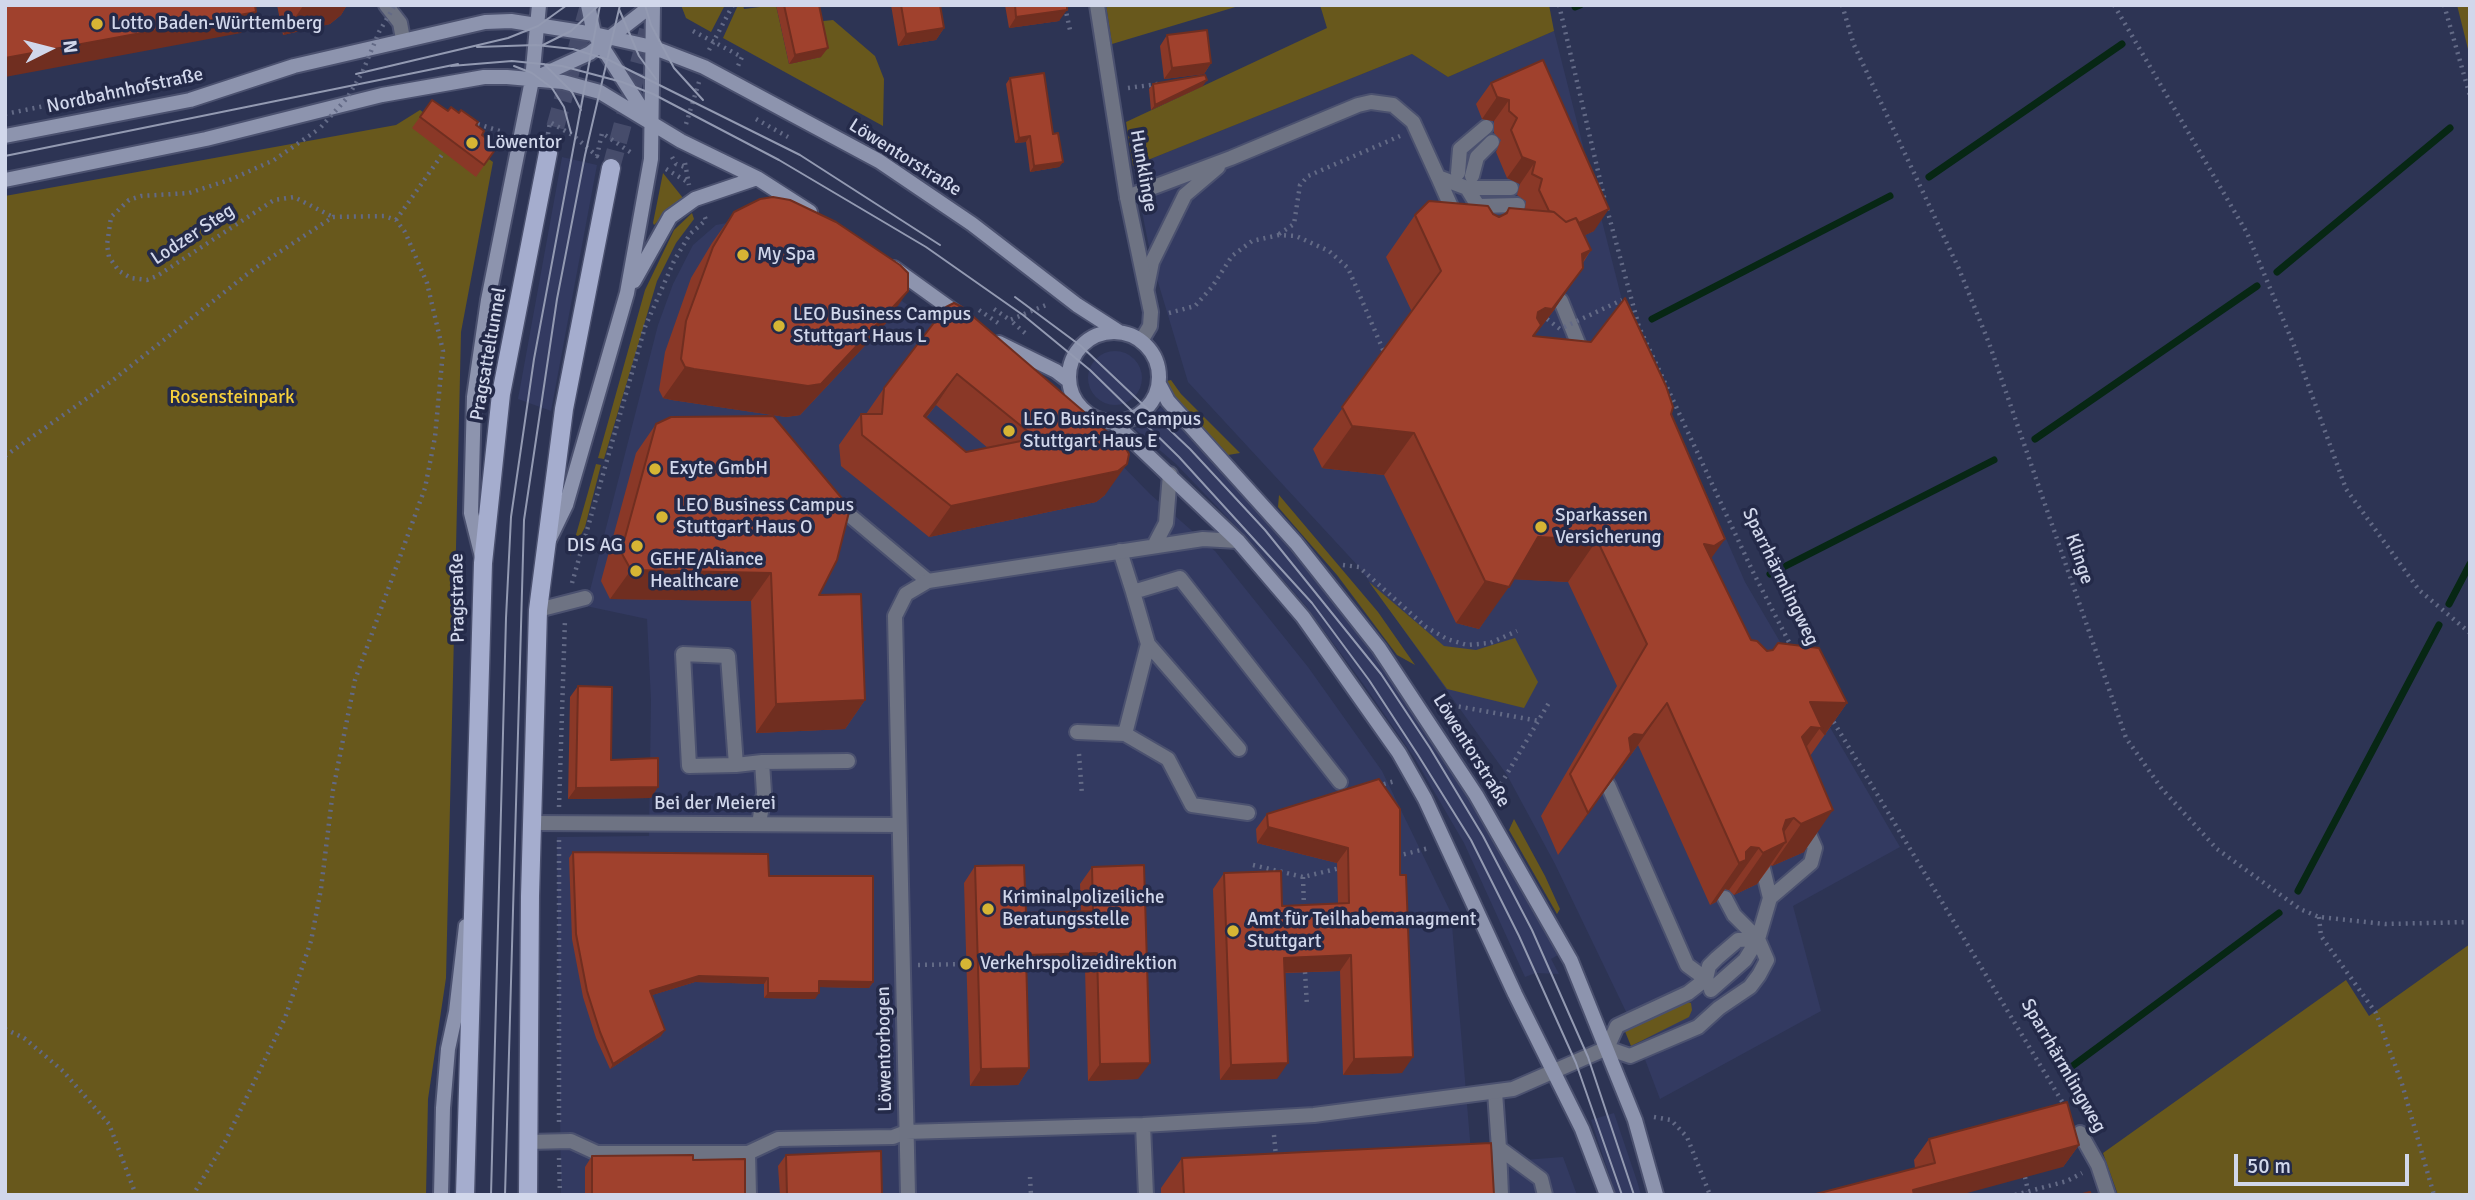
<!DOCTYPE html>
<meta charset="utf-8">
<style>
body{margin:0}
#map{position:relative;width:2475px;height:1200px;overflow:hidden;background:#2d3454;font-family:Signika,sans-serif}
canvas{display:block}
.frame{position:absolute;inset:0;border:7px solid #d1d7eb;pointer-events:none}
.north{position:absolute;left:14px;top:14px;width:70px;height:70px;-webkit-text-stroke:5px #242a49;paint-order:stroke;rotate:84deg;font-size:19px;font-weight:700;line-height:28px;text-align:center;color:#d1d7eb}
.north::after{content:'';display:block;margin:auto;width:24px;height:32px;background:#d1d7eb;clip-path:polygon(50% 0,100% 100%,50% 72%,0 100%)}
.scale{position:absolute;left:2234px;top:1154px;width:175px;height:32px;box-sizing:border-box;border:4px solid #d1d7eb;border-top:0;padding-left:9px;font-size:21px;line-height:24px;white-space:nowrap;color:#d1d7eb;-webkit-text-stroke:5px #242a49;paint-order:stroke}
</style>
<div id="map">
<canvas width="2475" height="1200"></canvas>
<div class="frame"></div>
<div class="north">N</div>
<div class="scale">50 m</div>
</div>
<script>
const ctx = document.querySelector('canvas').getContext('2d');
ctx.lineJoin = 'round';
function fill(path, color) { ctx.fillStyle = color; ctx.fill(path, 'evenodd'); }
const poly = rows => new Path2D(rows.map(r => 'M' + r).join(''));
function stroke(path, color, width, dash) { ctx.strokeStyle = color; ctx.lineWidth = width; ctx.lineCap = dash ? 'butt' : 'round'; ctx.setLineDash(dash || []); ctx.stroke(path); }
function label(font, color, halo, rows, align = 'center') {
  ctx.font = font + ' Signika,sans-serif'; ctx.lineWidth = 7; ctx.setLineDash([]); ctx.textBaseline = 'middle'; ctx.strokeStyle = halo; ctx.fillStyle = color; for (const [text, x, y, turn = 0] of rows) {
    ctx.save(); ctx.translate(x, y); ctx.rotate((+turn || 0) * Math.PI / 180); ctx.textAlign = isNaN(turn) ? turn : align; if (halo) ctx.strokeText(text, 0, 0); ctx.fillText(text, 0, 0); ctx.restore();
  }
}
const built = poly([
 [1554,31,1622,300,1745,582,1900,847,1793,906,1821,1011,1660,1099,1630,1020,1555,864,1507,775,1359,567,1188,382,1152,262,1133,166,1412,54,1448,77],
 [562,157,597,165,551,411,518,399],
 [748,219,825,248,1021,383,1106,449,1150,494,1215,551,1308,667,1382,771,1451,913,1472,1164,1563,1157,1577,1195,561,1195,557,837,649,836,651,700,647,619,586,606,658,325,673,284,693,245,716,225],
 '1088 378a27 27 0 1 1 54 0a27 27 0 1 1-54 0Z',
 [1161,407,1271,526,1385,668,1434,738,1491,834,1558,955,1551,959,1559,974,1536,973,1525,977,1464,843,1414,757,1364,685,1306,606,1247,538,1176,464,1135,429,1145,424],
 [1614,1113,1637,1181,1641,1195,1616,1195,1591,1120]
]);
const green = poly([
 [681,5,725,5,711,32,686,18],
 [738,5,743,5,744,9,776,5,789,64,821,57,814,22,833,20,875,56,884,79,883,126,723,38],
 [1106,5,1242,5,1112,44],
 [1320,5,1549,5,1554,31,1448,77,1412,54,1133,166,1126,122,1327,28],
 [2457,5,2470,5,2470,57],
 [420,110,493,162,461,332,446,978,428,1099,426,1195,5,1195,5,196,396,125],
 [663,173,683,198,654,225,653,223],
 [692,213,694,219,676,243,657,281,604,459,598,458,645,290,674,230],
 [1171,380,1181,394,1240,453,1228,455,1187,415,1171,393,1167,381],
 [596,464,601,465,585,527,570,556],
 [1279,495,1378,612,1415,665,1397,655,1337,575,1278,507],
 [1369,582,1444,646,1476,650,1515,638,1538,682,1524,708,1447,689],
 [1514,819,1545,876,1560,909,1557,914,1509,830],
 [2470,944,2470,1195,2118,1195,2103,1153,2346,980,2369,1016],
 [1687,1002,1691,1003,1692,1010,1689,1017,1631,1046,1624,1029,1673,1005]
]);
const stream = poly([
 [1575,7,1580,5],
 [1929,177,2122,44],
 [2277,272,2450,128],
 [1652,319,1890,196],
 [2035,439,2257,286],
 [1770,574,1994,460],
 [2449,604,2470,564],
 [2298,891,2439,625],
 [2063,1073,2279,913]
]);
const primaryTunnel = poly([
 [548,153,589,5],
 [611,168,648,30]
]);
const path = poly([
 [1559,5,1605,201],
 [1842,5,1854,45,1959,269,1989,343,2126,738,2162,789,2217,849,2300,909,2319,917,2385,924,2470,922],
 [2114,5,2247,233,2293,343,2346,489,2419,590,2470,633],
 [2444,5,2470,96],
 [1065,7,1070,30],
 [693,31,742,57,738,66],
 [709,50,733,5],
 [1128,88,1158,84],
 [5,114,203,74],
 [756,119,788,137],
 [471,122,503,132],
 [686,124,699,82],
 [316,131,274,160,232,179,189,193,141,196,129,200,111,217,107,245,109,257,119,271,131,278,147,280,157,276,274,200,294,197,333,217],
 [548,134,550,122,574,136,597,156,602,133,633,154],
 [672,157,676,164,685,167],
 [685,163,689,185],
 [666,169,686,181],
 [1607,209,1639,327,1753,572,1792,648],
 [396,220,446,149],
 [1279,234,1294,224,1300,185,1308,176,1400,136],
 [994,309,1010,320],
 [979,310,1001,325],
 [1169,313,1195,306,1212,287,1232,256,1252,241,1279,235,1296,236,1329,251,1348,268,1384,352],
 [1025,333,1010,320,1046,305],
 [5,456,113,380,255,268,333,217,384,216,396,220,405,232,427,283,443,351,435,437,425,488,355,680,333,790,321,889,311,941,285,1018,225,1142,193,1195],
 [1343,565,1359,567,1426,627,1447,639,1467,645,1490,643,1517,631],
 [572,583,645,327,674,261,690,234,706,220,704,215],
 [1445,704,1539,721],
 [1830,716,2066,1108],
 [1079,754,1082,795],
 [1501,784,1550,701],
 [1377,786,1395,781],
 [559,807,565,619],
 [559,840,559,1125],
 [1397,856,1429,848],
 [1253,865,1303,877,1340,868],
 [1303,877,1304,908],
 [2319,917,2321,936,2376,1013,2402,1084,2434,1195],
 [918,965,966,964],
 [1305,972,1307,1006],
 [5,1029,24,1038,63,1071,109,1124,136,1195],
 [1654,1117,1671,1120,1687,1137,1710,1195],
 [1274,1135,1276,1157],
 [559,1158,560,1195],
 [1030,1177,1031,1195],
 [2025,1177,2028,1191],
 [2015,1195,2067,1181,2082,1173]
]);
const lane = poly([
 [1458,173,1460,149,1486,127],
 [1472,176,1477,157,1492,142],
 [1438,177,1456,218],
 [1467,188,1478,206,1518,205],
 [1127,197,1231,158,1358,105,1371,102,1393,105,1413,122,1438,177,1467,188,1511,188],
 [1147,287,1152,262,1185,195,1218,167],
 [1561,301,1580,348,1572,351],
 [835,503,928,581],
 [1120,551,1133,592],
 [538,610,585,598],
 [1077,732,1125,734,1168,759,1192,805,1248,813],
 [1125,734,1148,644],
 [1239,749,1148,644,1133,592,1180,578,1340,782],
 [762,762,848,761],
 [736,765,689,766,683,654,728,656,736,765,762,762,764,793,759,824],
 [1608,785,1687,965,1706,979,1708,984],
 [1763,869,1770,898],
 [1725,898,1734,915,1758,939,1767,960,1759,975,1750,987,1719,1008,1698,1027,1630,1056,1607,1048,1617,1026,1688,993,1706,979,1709,966,1717,958,1738,940,1758,939],
 [1711,990,1745,960,1758,939,1770,898,1811,863,1815,848,1805,825],
 [1495,1092,1499,1148,1541,1179,1545,1195],
 [528,1142,571,1141,597,1153,748,1153,778,1139,893,1137,906,1132],
 [1499,1148,1501,1195],
 [748,1153,749,1195]
]);
const street = poly([
 [386,5,400,23,403,39],
 [1097,5,1127,197,1151,312,1150,326,1141,341],
 [1154,546,1166,523,1170,474],
 [532,823,899,825],
 [1143,1125,1146,1195],
 [906,1132,1143,1125,1314,1115,1513,1089,1607,1048],
 [2080,1133,2098,1165,2108,1195],
 [908,1195,895,616,906,594,928,581,1203,539,1238,541]
]);
const secondary = poly([
 [588,5,594,34,645,114],
 [533,79,590,53,652,5],
 [5,136,190,100,294,66,485,22,511,21,594,34,652,47,704,67,879,161,972,224,1077,305,1119,332],
 [5,180,206,139,382,95,484,77,507,77,563,82,600,92,681,141,757,178,810,212],
 [894,268,962,317],
 [634,281,670,217,695,199,757,178],
 '1069 377a45 45 0 1 1 90 0a45 45 0 1 1-90 0Z',
 [999,343,1056,371,1069,381],
 [1159,384,1168,401,1296,543,1379,648,1476,795,1571,961,1635,1120,1656,1195],
 [1114,423,1238,541,1303,617,1399,753,1425,799,1515,994,1582,1129,1607,1195],
 [549,540,566,505,627,293,651,159,653,5],
 [482,557,471,513,474,397,488,300,532,80,539,5],
 [441,1195,443,1108,448,1049,456,1012,466,926]
]);
const primary = poly([
 [465,1195,483,563,501,394,548,153],
 [528,1195,530,896,538,610,564,409,611,168]
]);
const tram = poly([
 [645,5,651,25,674,68,703,100],
 [619,9,639,56,656,79],
 [543,45,571,31,599,5],
 [477,47,536,45,573,49,609,60,800,155,940,245],
 [544,64,572,92,581,110],
 [451,66,512,61,562,66,622,82,653,94,779,160,926,247,1023,315,1090,370,1179,457,1312,603,1369,680,1418,755,1471,840,1519,936,1576,1063,1622,1195],
 [514,66,532,73,552,88,564,107,571,133],
 [356,74,508,38,538,26,567,5],
 [5,156,458,64],
 [1015,297,1081,346,1190,449,1265,530,1381,674,1430,748,1483,836,1532,930,1588,1057,1634,1195],
 [491,1195,506,618,511,517,534,359,600,5],
 [505,1195,524,520,557,299,585,155,620,5]
]);
const pathBridge = poly([
 [321,127,347,98,362,73,379,32,395,5],
 [1547,319,1560,329,1622,300]
]);
const wall = poly([
 [277,5,347,5,341,15,330,24,283,35],
 [776,5,819,5,821,57,789,64],
 [891,5,940,5,944,28,936,40,898,46],
 [1005,5,1067,5,1059,21,1009,28],
 [1167,35,1211,63,1204,74,1164,79,1160,46],
 [1543,60,1594,231,1585,235,1591,250,1554,310,1534,336,1671,414,1711,558,1751,640,1847,703,1810,756,1804,852,1772,866,1771,865,1757,884,1734,895,1729,890,1725,889,1716,902,1710,905,1638,745,1558,855,1541,816,1617,686,1568,582,1513,579,1479,629,1456,623,1384,475,1322,468,1313,449,1412,312,1386,257,1415,215,1493,214,1499,217,1504,214,1509,208,1525,209,1526,201,1517,195,1520,184,1507,178,1496,152,1501,140,1494,133,1494,121,1482,119,1476,104,1491,83],
 [1010,78,1053,134,1063,162,1059,167,1030,172,1026,142,1015,143,1006,84],
 [1153,84,1203,86,1151,110,1149,89],
 [432,100,448,111,476,125,482,135,497,147,476,177,412,128],
 [734,212,887,322,800,415,786,417,672,400,663,398,659,390,665,352,691,278,712,243],
 [946,307,1105,495,1096,502,929,537,841,466,839,445,861,414,866,414,884,388],
 [936,405,988,448,966,452,926,418],
 [656,424,819,595,865,700,845,729,756,733,751,601,610,599,601,581,636,453],
 [578,686,611,760,651,798,568,799,570,697],
 [1379,779,1402,1073,1343,1075,1340,971,1285,973,1277,1079,1220,1080,1213,889,1224,873,1282,906,1338,904,1337,863,1257,843,1256,829,1267,814],
 [573,852,769,876,873,982,869,988,819,987,815,999,764,998,764,984,695,982,652,995,661,1036,610,1069,596,1038,583,997,572,939,569,858],
 [975,866,1026,913,1081,911,1080,884,1092,867,1138,1079,1088,1081,1085,969,1026,971,1029,1068,1018,1085,970,1086,964,883],
 [1929,1139,2079,1145,2063,1167,1915,1168,1914,1160],
 [786,1155,882,1195,780,1195,778,1166],
 [592,1156,693,1160,745,1195,585,1195,585,1167],
 [1182,1158,1494,1195,1161,1195,1161,1188]
]);
const shadedWall = poly([
 [307,5,347,5,341,15,330,24,283,35,303,6],
 [1067,10,1059,21,1009,28,1016,17],
 [256,12,241,33,5,77,5,58],
 [944,28,936,40,898,46,906,34],
 [828,48,821,57,789,64,795,55],
 [1211,63,1204,74,1164,79,1172,68],
 [1207,80,1203,86,1151,110,1155,105],
 [1497,97,1509,100,1494,121,1482,119],
 [1030,136,1026,142,1015,143,1019,138],
 [1522,157,1535,162,1520,184,1507,178],
 [1063,162,1059,167,1030,172,1034,166],
 [1609,209,1594,231,1548,252,1563,230],
 [1591,250,1562,291,1582,254],
 [1583,268,1554,310,1523,351,1538,312],
 [908,291,887,322,800,415,786,417,672,400,663,398,685,367],
 [957,374,936,405,902,447,924,416],
 [1352,426,1414,433,1384,475,1322,468],
 [1127,464,1105,495,1096,502,929,537,951,506],
 [1538,537,1597,540,1568,582,1508,579],
 [1725,539,1695,581,1704,544],
 [631,570,771,573,751,601,610,599],
 [1485,581,1509,587,1479,629,1456,623],
 [865,700,845,729,756,733,776,704],
 [1810,702,1847,703,1825,734,1820,728,1790,770],
 [1667,703,1638,745,1558,855,1613,777,1629,738],
 [658,787,651,798,568,799,576,788],
 [1833,810,1804,852,1772,866,1801,824],
 [1794,818,1773,848,1786,842,1757,884,1734,895,1786,820],
 [1268,827,1348,848,1337,863,1257,843],
 [1751,847,1759,848,1729,890,1725,889,1716,902,1710,905,1739,863,1746,852],
 [1097,953,1085,969,1014,971,1026,955],
 [1351,955,1340,971,1273,973,1284,958],
 [699,976,768,978,764,984,695,982,646,997,650,991],
 [819,981,873,982,869,988,815,987],
 [768,993,819,993,815,999,764,998],
 [665,1030,661,1036,610,1069,613,1064],
 [1413,1057,1402,1073,1343,1075,1354,1059],
 [1150,1063,1138,1079,1088,1081,1100,1064],
 [1288,1063,1277,1079,1220,1080,1231,1065],
 [1029,1068,1018,1085,970,1086,981,1069],
 [2079,1145,2063,1167,1960,1195,1909,1195,1913,1190]
]);
const building = poly([
 [5,5,255,5,256,12,5,58,5,5],
 [784,5,819,5,828,48,795,55,784,5],
 [901,5,940,5,944,28,906,34,901,5],
 [1015,5,1067,5,1067,10,1016,17,1015,5],
 [1207,30,1211,63,1172,68,1167,35,1207,30],
 [1543,60,1609,209,1579,223,1576,218,1566,222,1554,212,1549,211,1539,190,1542,179,1532,174,1535,162,1522,157,1511,130,1517,118,1509,111,1509,100,1497,97,1491,83,1543,60],
 [1044,73,1053,134,1058,133,1063,162,1034,166,1030,136,1019,138,1010,78,1044,73],
 [1205,75,1207,80,1155,105,1153,84,1205,75],
 [432,100,448,111,451,107,459,113,461,110,478,122,476,125,484,131,482,135,497,147,484,165,420,117,432,100],
 [773,197,790,200,836,222,900,265,908,273,908,291,821,384,808,386,694,369,685,367,681,359,686,321,713,247,734,212,760,199,773,197],
 [1429,201,1488,206,1493,214,1499,217,1507,213,1509,208,1554,212,1566,222,1576,218,1591,250,1582,254,1583,268,1552,309,1545,308,1538,312,1537,318,1541,325,1533,336,1591,342,1625,298,1666,386,1673,407,1671,414,1725,539,1714,546,1704,544,1751,640,1757,641,1767,651,1773,650,1778,643,1819,648,1847,703,1810,702,1825,734,1820,728,1811,727,1802,737,1833,810,1801,824,1794,818,1786,820,1783,829,1786,842,1763,853,1759,848,1751,847,1746,852,1746,860,1739,863,1667,703,1643,735,1634,734,1629,738,1631,752,1588,813,1570,774,1647,644,1597,540,1538,537,1509,587,1485,581,1414,433,1352,426,1342,407,1441,271,1415,215,1429,201],
 [954,303,962,307,1125,447,1129,454,1127,464,1118,471,951,506,862,435,861,414,882,414,884,388,946,307,954,303],
 [957,374,1036,438,966,452,924,416,957,374],
 [773,416,850,508,837,560,819,595,861,594,865,700,776,704,771,573,631,570,621,552,656,424,671,417,773,416],
 [578,686,612,687,611,760,658,758,658,787,576,788,578,686],
 [1379,779,1400,809,1400,875,1406,875,1413,1057,1354,1059,1351,955,1284,958,1288,1063,1231,1065,1224,873,1281,871,1282,906,1349,903,1348,848,1268,827,1267,814,1379,779],
 [573,852,768,854,769,876,873,876,873,982,819,981,819,993,768,993,768,978,699,976,650,991,665,1030,613,1064,600,1032,587,991,576,934,573,852],
 [1024,865,1026,913,1093,911,1092,867,1144,865,1150,1063,1100,1064,1097,953,1026,955,1029,1068,981,1069,975,866,1024,865],
 [2067,1102,2079,1145,1913,1190,1914,1195,1812,1195,1935,1163,1929,1139,2067,1102],
 [1491,1143,1494,1195,1184,1195,1182,1158,1491,1143],
 [881,1151,882,1195,787,1195,786,1155,881,1151],
 [693,1155,693,1160,745,1159,745,1195,592,1195,592,1156,693,1155],
 [2090,1192,2091,1195,2079,1195,2090,1192]
]);
const markers = [
 [97,24,7,"#d6b534"],
 [472,143,7,"#d6b534"],
 [743,255,7,"#d6b534"],
 [779,326,7,"#d6b534"],
 [1009,431,7,"#d6b534"],
 [655,469,7,"#d6b534"],
 [662,517,7,"#d6b534"],
 [1541,527,7,"#d6b534"],
 [637,546,7,"#d6b534"],
 [636,571,7,"#d6b534"],
 [988,909,7,"#d6b534"],
 [1233,931,7,"#d6b534"],
 [966,964,7,"#d6b534"]
];
const poiNames = [
 ["Lotto Baden-Württemberg",111,24],
 ["Löwentor",486,143],
 ["My Spa",757,255],
 ["LEO Business Campus",793,315],
 ["Stuttgart Haus L",793,337],
 ["LEO Business Campus",1023,420],
 ["Stuttgart Haus E",1023,442],
 ["Exyte GmbH",669,469],
 ["LEO Business Campus",676,506],
 ["Stuttgart Haus O",676,528],
 ["Sparkassen",1555,516],
 ["Versicherung",1555,538],
 ["DIS AG",623,546,"right"],
 ["GEHE/Aliance",650,560],
 ["Healthcare",650,582],
 ["Kriminalpolizeiliche",1002,898],
 ["Beratungsstelle",1002,920],
 ["Amt für Teilhabemanagment",1247,920],
 ["Stuttgart",1247,942],
 ["Verkehrspolizeidirektion",980,964]
];
const streetNames = [
 ["Nordbahnhofstraße",125,91,-12],
 ["Löwentorstraße",905,158,32],
 ["Hunklinge",1143,171,80],
 ["Lodzer Steg",193,235,-33],
 ["Pragsatteltunnel",489,354,-80],
 ["Klinge",2079,559,71],
 ["Sparrhärmlingweg",1780,577,64],
 ["Pragstraße",458,598,-91],
 ["Löwentorstraße",1471,751,58],
 ["Bei der Meierei",715,804],
 ["Löwentorbogen",885,1049,-91],
 ["Sparrhärmlingweg",2063,1066,60]
];
const parkNames = [
 ["Rosensteinpark",232,398]
];
fill(built, '#333a61');
fill(green, '#68581c');
stroke(stream, '#072714', 7);
stroke(primaryTunnel, '#464c6b', 18, [18, 9]);
stroke(lane, '#4b516f', 18);
stroke(street, '#4b516f', 18);
stroke(secondary, '#4b516f', 18);
stroke(primary, '#4b516f', 21);
stroke(path, '#636a86', 4.5, [2, 5]);
stroke(lane, '#6e7383', 14);
stroke(street, '#6e7383', 14);
stroke(secondary, '#8d94ae', 14);
stroke(primary, '#a5adce', 18);
stroke(tram, '#939ab2', 2);
stroke(pathBridge, '#636a86', 4.5, [2, 5]);
fill(wall, '#8a3827');
fill(shadedWall, '#702e20');
fill(building, '#a0412d');
stroke(building, '#702e20', 2);
for (const [x, y, r, color] of markers) { const dot = new Path2D(); dot.arc(x, y, r, 0, 2 * Math.PI); ctx.fillStyle = color; ctx.fill(dot); stroke(dot, '#242a49', 2.5); }
label('19px', '#d1d7eb', '#242a49', poiNames, 'left');
label('19px', '#d1d7eb', '#242a49', streetNames);
label('19px', '#f6d03b', '#242a49', parkNames);
</script>
